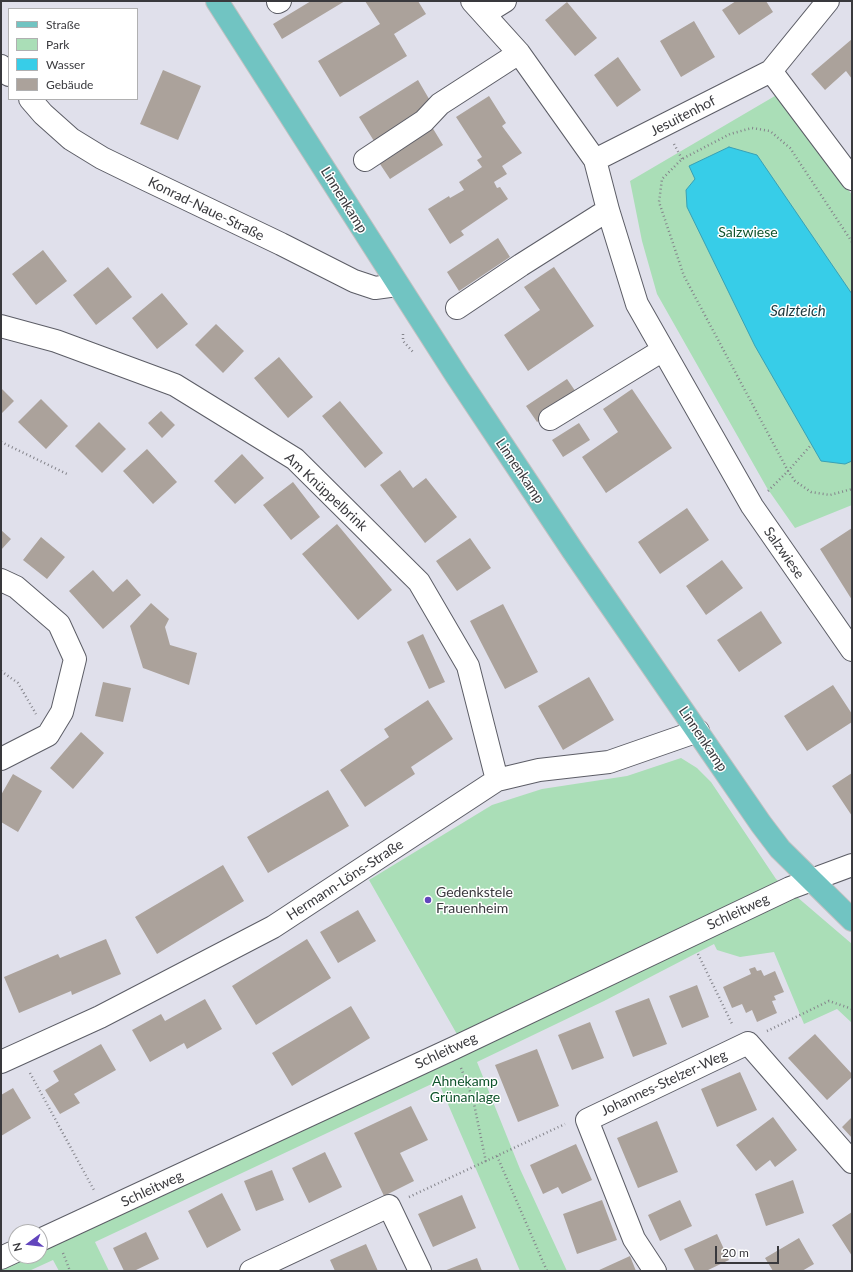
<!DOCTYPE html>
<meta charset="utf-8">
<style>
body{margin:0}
#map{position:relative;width:853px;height:1272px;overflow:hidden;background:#e0e0eb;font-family:Lato,sans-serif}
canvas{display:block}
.frame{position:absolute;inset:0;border:2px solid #39393d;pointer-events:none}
.legend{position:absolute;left:8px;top:8px;width:130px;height:92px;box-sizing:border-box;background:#fff;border:1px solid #b0b0b1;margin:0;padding:5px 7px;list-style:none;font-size:12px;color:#39393d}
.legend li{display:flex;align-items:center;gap:8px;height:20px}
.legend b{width:20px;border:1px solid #b0b0b1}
.north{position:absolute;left:8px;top:1224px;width:40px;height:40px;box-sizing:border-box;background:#fff;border:1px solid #b0b0b1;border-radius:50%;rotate:255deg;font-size:11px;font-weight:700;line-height:16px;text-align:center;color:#39393d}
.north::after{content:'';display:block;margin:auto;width:14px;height:18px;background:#6245bd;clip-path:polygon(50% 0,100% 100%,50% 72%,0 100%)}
.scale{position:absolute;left:715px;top:1246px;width:64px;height:18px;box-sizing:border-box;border:2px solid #39393d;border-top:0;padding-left:5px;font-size:12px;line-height:14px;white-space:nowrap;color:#39393d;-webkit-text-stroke:3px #fff;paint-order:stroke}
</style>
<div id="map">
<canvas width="853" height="1272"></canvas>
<div class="frame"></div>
<ul class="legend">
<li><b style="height:5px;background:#71c4c2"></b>Straße</li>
<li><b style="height:11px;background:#aadeb7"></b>Park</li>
<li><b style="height:11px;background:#37cde8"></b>Wasser</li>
<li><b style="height:11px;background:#aba29b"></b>Gebäude</li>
</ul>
<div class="north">N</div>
<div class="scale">20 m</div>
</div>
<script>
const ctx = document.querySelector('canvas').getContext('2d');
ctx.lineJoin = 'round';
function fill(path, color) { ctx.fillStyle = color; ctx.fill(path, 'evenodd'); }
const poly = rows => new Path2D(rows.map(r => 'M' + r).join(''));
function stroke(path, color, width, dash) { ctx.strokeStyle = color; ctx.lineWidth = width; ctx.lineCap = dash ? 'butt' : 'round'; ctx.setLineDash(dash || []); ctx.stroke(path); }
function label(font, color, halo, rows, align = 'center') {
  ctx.font = font + ' Lato,sans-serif'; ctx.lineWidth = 3; ctx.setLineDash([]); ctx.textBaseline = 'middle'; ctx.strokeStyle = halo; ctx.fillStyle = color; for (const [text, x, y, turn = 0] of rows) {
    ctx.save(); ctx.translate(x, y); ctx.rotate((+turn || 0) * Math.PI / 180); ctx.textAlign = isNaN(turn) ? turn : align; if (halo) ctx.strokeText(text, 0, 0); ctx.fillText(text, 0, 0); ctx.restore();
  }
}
const green = poly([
 [780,93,852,195,852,505,795,528,767,488,657,294,642,241,630,181],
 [681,758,697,768,711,782,776,879,852,944,852,1023,837,1009,804,1024,774,952,740,957,717,950,714,944,604,1001,477,1062,520,1169,567,1271,520,1271,438,1081,95,1242,109,1271,59,1271,53,1260,29,1271,1,1271,1,1248,16,1256,40,1256,40,1232,458,1036,369,880,492,805,542,789,627,776]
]);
const water = poly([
 [729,147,757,155,852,294,852,461,845,464,821,461,755,346,687,207,686,190,695,179,689,166,729,147]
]);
const building = poly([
 [311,1,345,1,282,39,273,24],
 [365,1,418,1,426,14,394,34,407,56,340,97,318,61,380,24],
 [736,1,766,1,773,12,739,35,722,10],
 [567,2,597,38,575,56,545,20],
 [694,21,715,57,681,77,660,41],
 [852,39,852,79,846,71,825,90,811,74],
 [618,57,641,90,617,107,594,75],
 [163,70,201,86,178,140,140,124],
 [418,80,432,104,374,141,359,117],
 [489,96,506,123,502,126,522,153,502,166,507,174,494,182,497,188,500,187,508,199,461,231,464,235,450,244,428,209,449,196,450,198,464,190,459,182,482,167,477,160,482,157,456,117],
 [432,127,443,145,390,179,378,161],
 [498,238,510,257,459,291,447,272],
 [43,250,67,281,36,305,12,274],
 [108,267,132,297,96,325,73,295],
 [554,267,594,326,528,371,504,335,540,310,524,287],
 [162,293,188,324,157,349,132,318],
 [216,324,244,351,223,373,195,345],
 [279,357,313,397,288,418,254,378],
 [567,379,578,395,537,422,526,406],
 [1,388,14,401,1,414],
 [632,389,672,448,606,493,582,457,618,432,603,409],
 [41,399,68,426,46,449,18,422],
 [340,401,383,453,365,468,322,416],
 [161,411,175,425,162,438,148,423],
 [99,422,126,449,102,473,75,446],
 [579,423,590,440,563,457,552,440],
 [147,449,177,482,153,504,123,471],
 [242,454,264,478,235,504,214,481],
 [400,470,413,488,426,478,457,517,425,543,380,485],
 [293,482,320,517,291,540,263,505],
 [687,508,709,540,660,574,638,542],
 [337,524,392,590,358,620,302,554],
 [852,528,852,600,820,549],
 [1,530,11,539,1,550],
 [41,537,65,557,47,579,23,560],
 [470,538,491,568,457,591,436,561],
 [722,560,743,588,706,615,686,586],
 [93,570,113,592,127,579,141,595,103,629,69,591],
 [151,603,169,619,165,627,170,645,197,653,189,685,143,668,130,626],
 [503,604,538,672,505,689,470,621],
 [761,611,782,643,739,672,717,640],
 [423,634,445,682,429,689,407,642],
 [589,677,614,720,563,750,538,706],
 [103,682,131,688,123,722,95,716],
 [833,685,852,714,852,722,807,751,784,716],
 [428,700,453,739,411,767,415,774,365,807,340,770,389,737,384,729],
 [81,732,104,753,73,789,50,768],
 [852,773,852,816,832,786],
 [13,774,42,791,18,832,1,822,1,795],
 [328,790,349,826,268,873,247,837],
 [223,865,244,901,157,954,135,917],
 [358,910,376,941,338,963,320,932],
 [106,939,121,974,72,995,71,991,19,1013,4,977,58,954,60,958],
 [307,939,331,978,256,1025,232,986],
 [755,967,757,971,761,970,764,976,775,971,784,992,774,996,776,1000,772,1001,777,1013,757,1022,752,1010,746,1013,742,1004,732,1008,723,987,751,974,749,969],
 [697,985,709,1017,682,1028,669,996],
 [649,998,667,1044,633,1057,615,1011],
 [205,999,222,1029,187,1049,184,1043,150,1062,132,1030,161,1014,165,1021],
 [351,1006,370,1038,292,1086,272,1053],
 [590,1022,604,1058,572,1070,558,1035],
 [815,1034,852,1074,852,1077,827,1100,788,1058],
 [101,1044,116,1070,74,1094,80,1103,60,1114,45,1090,59,1081,53,1071],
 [537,1049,559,1106,518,1122,495,1065],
 [740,1072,757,1110,717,1127,701,1089],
 [13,1088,31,1118,1,1136,1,1095],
 [411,1106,428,1140,400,1153,414,1181,384,1196,354,1133],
 [773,1117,797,1150,775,1167,770,1160,756,1171,736,1145],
 [852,1117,852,1138,842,1127],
 [657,1121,678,1172,638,1188,617,1138],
 [576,1144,592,1180,562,1194,558,1187,543,1194,530,1165],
 [325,1152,342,1187,309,1203,292,1168],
 [272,1170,284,1200,256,1211,244,1181],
 [793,1180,804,1213,766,1226,755,1194],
 [222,1193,241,1230,207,1248,188,1211],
 [462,1195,476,1228,433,1247,418,1214],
 [602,1200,617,1240,577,1254,563,1214],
 [680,1200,692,1226,660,1241,648,1215],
 [852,1212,852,1256,832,1225],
 [146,1232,159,1259,134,1271,124,1271,113,1248],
 [717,1234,729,1260,706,1271,695,1271,684,1249],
 [799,1238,814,1264,802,1271,773,1271,765,1258],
 [366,1244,378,1271,335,1271,330,1260],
 [630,1256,636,1271,597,1271],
 [477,1258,482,1271,444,1271]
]);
const path = poly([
 [674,144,682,159],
 [852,242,790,148,770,131,752,128,730,134,682,159,662,179,659,202,684,276,788,471,795,481,811,492,830,495,852,489],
 [403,334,403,341,414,353],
 [1,442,69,475],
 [768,491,788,471,811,445],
 [1,671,18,683,36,714],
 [698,954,733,1026],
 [767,1031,829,1001,852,1009],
 [461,1068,473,1099,486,1162],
 [30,1073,95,1192],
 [497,1156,547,1271],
 [409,1197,565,1124],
 [63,1253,70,1271]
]);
const minor = poly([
 [472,1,519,53,595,160,608,210,637,304,752,506,852,650],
 [278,2,280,1],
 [484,14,505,1],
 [1,66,9,75],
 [771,71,852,179],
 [30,99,43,114,71,139,102,158,143,178,281,244,354,281,375,288,397,285],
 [365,160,424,121,440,104,519,53],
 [595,160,771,71,828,1],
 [457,308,521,265,608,210],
 [1,326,56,341,175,385,295,459,419,582,468,666,497,780],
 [550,419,663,350],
 [1,580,16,587,59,624,75,659,62,712,48,735,1,759],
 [1,1062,100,1017,273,927,497,780,539,770,609,762,698,731],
 [40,1240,454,1048,790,888,852,865],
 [1,1258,16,1251],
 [251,1271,389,1206,420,1271],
 [655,1271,634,1239,587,1120,748,1043,852,1162]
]);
const major = poly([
 [217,1,456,375,573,551,761,824,780,849,852,920]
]);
const markers = [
 [428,900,4,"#6245bd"]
];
const streetNames = [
 ["Jesuitenhof",683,116,-27],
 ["Linnenkamp",344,200,58],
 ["Konrad-Naue-Straße",206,209,26],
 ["Linnenkamp",520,471,56],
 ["Am Knüppelbrink",326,492,43],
 ["Salzwiese",784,553,55],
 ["Linnenkamp",703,739,56],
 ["Hermann-Löns-Straße",345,880,-33],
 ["Schleitweg",738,912,-25],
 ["Schleitweg",446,1051,-25],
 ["Johannes-Stelzer-Weg",664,1083,-25],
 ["Schleitweg",152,1189,-25]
];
const parkNames = [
 ["Salzwiese",748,232],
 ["Ahnekamp",465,1081],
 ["Grünanlage",465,1097]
];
const poiNames = [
 ["Gedenkstele",436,892],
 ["Frauenheim",436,908]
];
const waterNames = [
 ["Salzteich",798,311]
];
fill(green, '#aadeb7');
fill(water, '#37cde8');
stroke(water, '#38a1b5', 1);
fill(building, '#aba29b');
stroke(minor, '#5c5d66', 24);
stroke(major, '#c0c0c1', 24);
stroke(path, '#84848b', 2.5, [1, 3]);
stroke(minor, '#fff', 22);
stroke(major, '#71c4c2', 22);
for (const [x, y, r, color] of markers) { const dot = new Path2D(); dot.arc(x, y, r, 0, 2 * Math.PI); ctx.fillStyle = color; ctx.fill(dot); stroke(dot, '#fff', 1.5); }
label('14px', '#39393d', '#fff', streetNames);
label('14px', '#0f542c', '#fff', parkNames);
label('14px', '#39393d', '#fff', poiNames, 'left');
label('italic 15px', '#223a3f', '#fff', waterNames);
</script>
